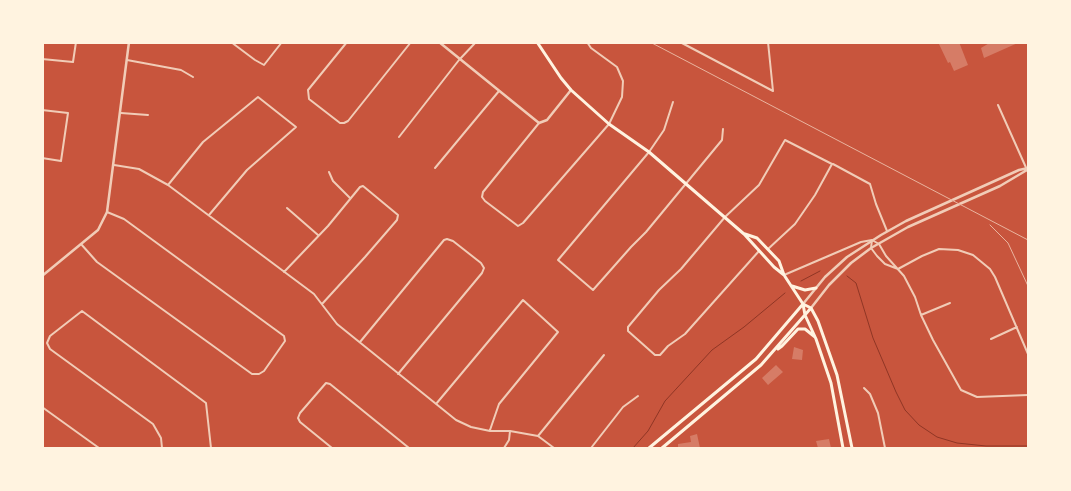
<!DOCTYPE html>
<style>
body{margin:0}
#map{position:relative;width:1071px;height:491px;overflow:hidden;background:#c8553d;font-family:"Source Serif 4",serif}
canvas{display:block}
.frame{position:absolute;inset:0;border:44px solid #fff3e0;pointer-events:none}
</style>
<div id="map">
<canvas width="1071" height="491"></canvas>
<div class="frame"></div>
</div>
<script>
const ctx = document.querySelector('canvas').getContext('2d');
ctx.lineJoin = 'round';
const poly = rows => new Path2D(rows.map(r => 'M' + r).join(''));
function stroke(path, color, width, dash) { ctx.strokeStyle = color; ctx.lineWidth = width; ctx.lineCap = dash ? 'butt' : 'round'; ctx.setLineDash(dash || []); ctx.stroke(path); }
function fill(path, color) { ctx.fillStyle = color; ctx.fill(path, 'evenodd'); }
const stream = poly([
 [847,276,856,283,873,338,896,392,905,410,919,425,937,437,957,443,986,446,1028,446],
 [801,281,820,271],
 [633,448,648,431,665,401,712,350,744,327,785,293]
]);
const building = poly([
 [938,42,959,42,968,65,954,71,950,62,948,63],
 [991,42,1020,42,984,58,981,48],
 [794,347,803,350,802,360,792,359],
 [776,365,783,372,768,385,762,378],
 [697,434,700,448,678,448,678,444,691,442,690,436],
 [829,439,831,448,818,448,816,441]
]);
const minor = poly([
 [231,42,255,60,264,65,282,42],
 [347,42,308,90,309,99,340,123,344,123,348,121,411,42],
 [680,42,773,91,768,42],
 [42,59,73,62,76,42],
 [127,60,181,70,193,77],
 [673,102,664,130,649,152,558,260,593,290,631,247,646,232,722,140,723,129],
 [998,105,1028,172],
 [42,110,68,113,61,161,42,158],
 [121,113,148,115],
 [539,123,483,192,482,197,485,201,518,226,523,223,609,124,622,97,623,81,617,67,591,48,587,42],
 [399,137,459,60,476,42],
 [833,164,870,184,876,204,887,231],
 [114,165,139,169,168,185,314,294,337,324,456,420,471,427,490,431,510,431,538,436,554,448],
 [435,168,499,91],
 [329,172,333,181,350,198],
 [168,185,203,142,258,97,296,127,247,170,209,215],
 [287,208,318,235],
 [872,240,879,244,886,256,904,276,915,297,921,315,933,340,961,390,977,397,1028,395],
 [872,240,871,248,877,256,885,264,898,269],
 [81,244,97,262,252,374,259,374,264,371,285,341,284,336,124,219,107,212],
 [759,251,685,334,668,346,660,355,655,355,628,331,628,327,659,290,681,269,725,217,759,185,785,140,832,164,815,195,795,224,768,249],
 [898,269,922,256,939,249,958,250,973,255,990,269,995,277,1028,354],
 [284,272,328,226,360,187,363,186,398,215,397,220,365,257,322,304],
 [784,275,861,242,872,240],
 [921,315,950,303],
 [991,339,1017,327],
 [360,342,444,240,447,239,453,241,481,263,484,268,482,273,398,374],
 [864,388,870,394,878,413,885,448],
 [436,404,523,300,558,332,499,404,490,430],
 [42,407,99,448],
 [538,436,604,355],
 [162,448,161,438,153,424,50,349,47,343,50,336,82,311,206,403,211,448],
 [332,448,300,422,298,418,300,413,326,383,330,384,409,448],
 [504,448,509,440,510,431],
 [591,448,623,407,638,396]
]);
const tertiary = poly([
 [439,42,539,123,547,120,571,90],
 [42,276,98,230,107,212,129,42],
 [803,304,825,277,847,257,881,235,906,221,1019,170,1028,168],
 [811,308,829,285,851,263,871,248,908,227,1000,186,1027,170]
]);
const secondary = poly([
 [537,42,561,78,571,90,609,124,649,152,744,234,774,267,784,275],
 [745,234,757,238,779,261,784,275,803,304,811,308,818,321,837,375,852,448],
 [792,286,805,290,816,288],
 [803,304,805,315,816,339,831,383,843,448],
 [778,349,782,346,798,329,805,329,815,337],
 [649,448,756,359,803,304],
 [662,448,761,365,811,308]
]);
const rail = poly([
 [650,42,1028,240],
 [990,225,1008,243,1028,286]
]);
stroke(stream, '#8f3625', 1);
fill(building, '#d67c66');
stroke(minor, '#f1ccb7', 2);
stroke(tertiary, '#f1ccb7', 2.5);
stroke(secondary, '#fff3e0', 3);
stroke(rail, '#e9b49f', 1);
</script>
